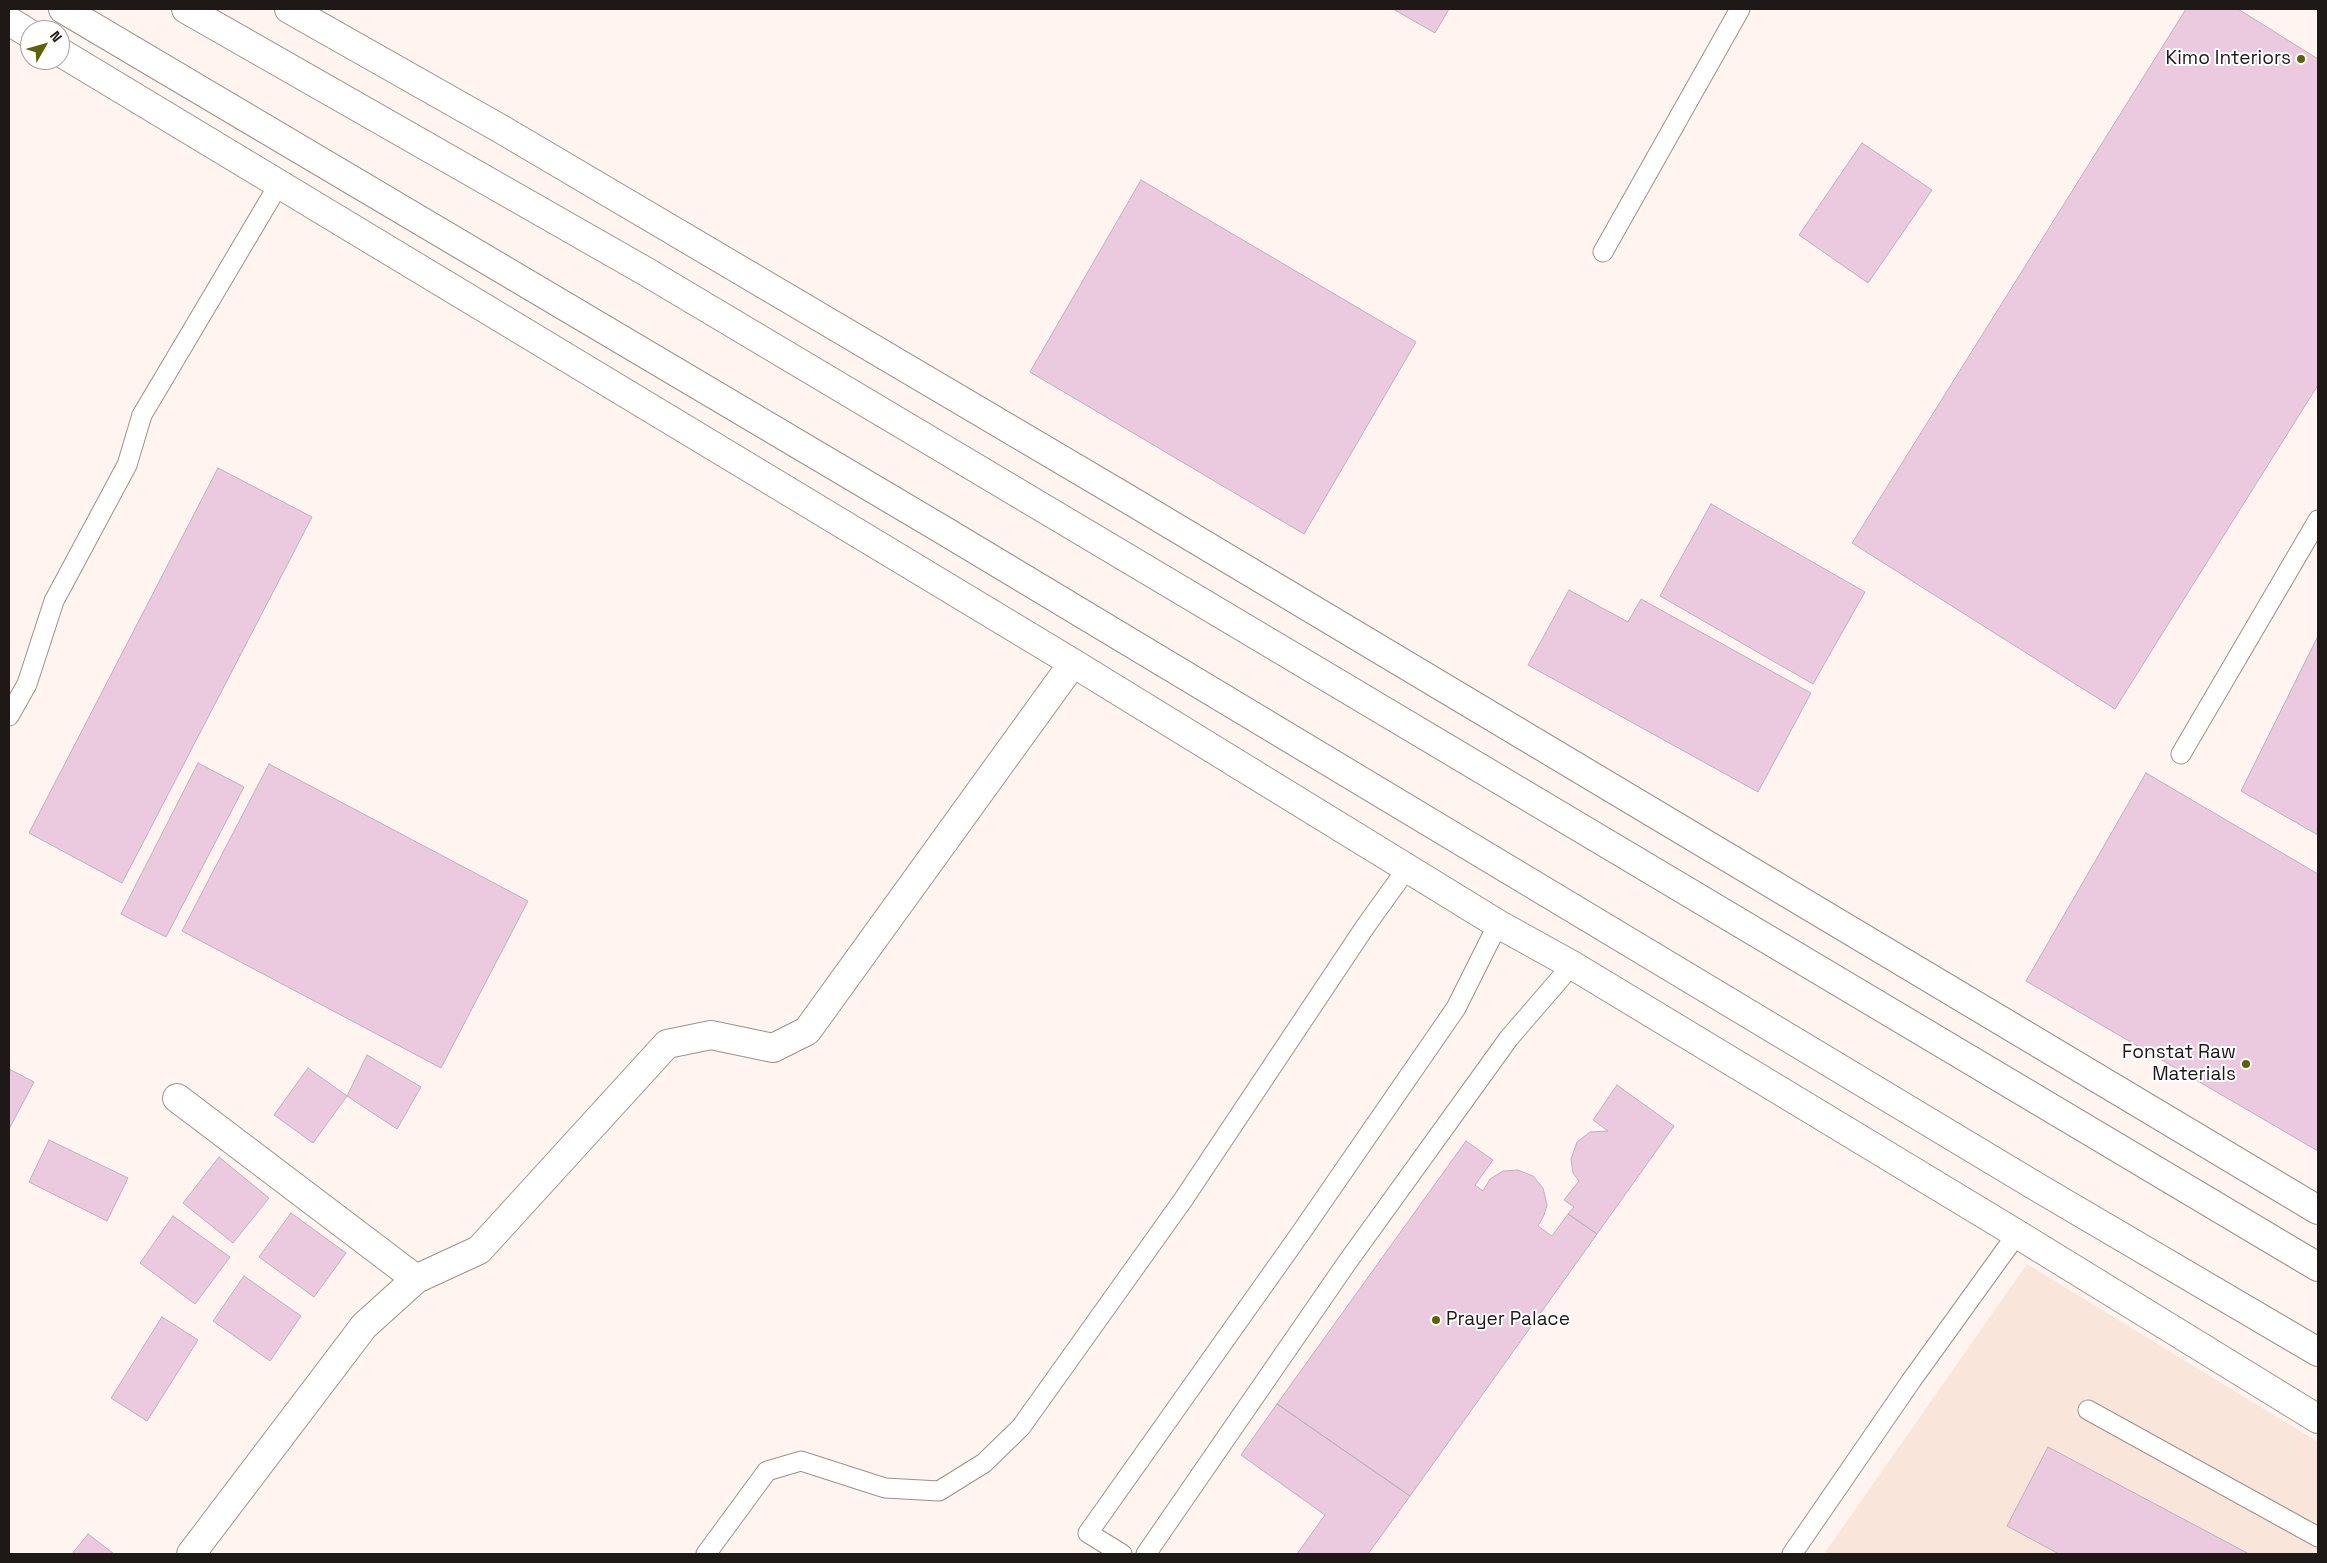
<!DOCTYPE html>
<style>
body{margin:0}
#map{position:relative;width:2327px;height:1563px;overflow:hidden;background:#fff4ef;font-family:"Space Grotesk",sans-serif}
canvas{display:block}
.frame{position:absolute;inset:0;border:10px solid #1e1917;pointer-events:none}
.north{position:absolute;left:20px;top:20px;width:50px;height:50px;box-sizing:border-box;background:#fff;border:1px solid #a5a3a2;border-radius:50%;rotate:52deg;font-size:14px;font-weight:700;line-height:20px;text-align:center;color:#1e1917}
.north::after{content:'';display:block;margin:auto;width:18px;height:22px;background:#5c6300;clip-path:polygon(50% 0,100% 100%,50% 72%,0 100%)}
</style>
<div id="map">
<canvas width="2327" height="1563"></canvas>
<div class="frame"></div>
<div class="north">N</div>
</div>
<script>
const ctx = document.querySelector('canvas').getContext('2d');
ctx.lineJoin = 'round';
function fill(path, color) { ctx.fillStyle = color; ctx.fill(path, 'evenodd'); }
const poly = rows => new Path2D(rows.map(r => 'M' + r).join(''));
function stroke(path, color, width, dash) { ctx.strokeStyle = color; ctx.lineWidth = width; ctx.lineCap = dash ? 'butt' : 'round'; ctx.setLineDash(dash || []); ctx.stroke(path); }
function label(font, color, halo, rows, align = 'center') {
  ctx.font = font + ' "Space Grotesk",sans-serif'; ctx.lineWidth = 4; ctx.setLineDash([]); ctx.textBaseline = 'middle'; ctx.strokeStyle = halo; ctx.fillStyle = color; for (const [text, x, y, turn = 0] of rows) {
    ctx.save(); ctx.translate(x, y); ctx.rotate((+turn || 0) * Math.PI / 180); ctx.textAlign = isNaN(turn) ? turn : align; if (halo) ctx.strokeText(text, 0, 0); ctx.fillText(text, 0, 0); ctx.restore();
  }
}
const built = poly([
 [2027,1264,2318,1442,2318,1554,1824,1554]
]);
const building = poly([
 [1393,9,1449,9,1435,33,1393,9],
 [2186,9,2238,9,2318,59,2318,385,2115,709,1852,543,2186,9],
 [1862,143,1932,190,1868,283,1799,235,1862,143],
 [1141,180,1416,342,1304,534,1030,372,1141,180],
 [218,468,312,517,122,883,29,833,218,468],
 [1711,504,1865,592,1813,684,1660,596,1711,504],
 [1569,590,1628,622,1641,599,1811,693,1758,792,1528,665,1569,590],
 [2318,636,2318,835,2241,791,2318,636],
 [198,763,244,787,166,937,121,914,198,763],
 [269,764,528,901,441,1068,182,931,269,764],
 [2146,773,2318,874,2318,1151,2026,981,2146,773],
 [367,1055,421,1087,397,1129,347,1096,367,1055],
 [308,1068,347,1096,313,1143,274,1115,308,1068],
 [9,1069,34,1082,9,1129,9,1069],
 [1617,1085,1674,1126,1597,1234,1568,1214,1574,1207,1564,1200,1579,1181,1573,1173,1571,1159,1577,1142,1590,1132,1608,1131,1593,1120,1617,1085],
 [49,1140,128,1178,107,1221,29,1182,49,1140],
 [1466,1141,1493,1160,1475,1185,1483,1191,1490,1179,1503,1171,1518,1170,1533,1176,1543,1188,1547,1205,1544,1215,1538,1226,1552,1236,1568,1214,1597,1234,1410,1496,1277,1404,1466,1141],
 [219,1157,269,1198,233,1243,183,1203,219,1157],
 [291,1213,346,1253,314,1297,259,1257,291,1213],
 [173,1216,230,1257,195,1304,140,1263,173,1216],
 [244,1276,301,1316,270,1361,213,1321,244,1276],
 [162,1317,198,1340,147,1421,111,1398,162,1317],
 [1277,1404,1410,1496,1368,1554,1297,1554,1325,1515,1241,1455,1277,1404],
 [2048,1447,2249,1554,2059,1554,2007,1526,2048,1447],
 [88,1534,114,1554,72,1554,88,1534]
]);
const lane = poly([
 [1603,252,1740,9],
 [9,716,27,684,54,601,127,465,142,415,279,184],
 [2181,754,2318,520],
 [2088,1410,2318,1537],
 [706,1554,767,1471,801,1461,885,1488,939,1491,984,1463,1021,1427,1183,1200,1365,927,1408,867],
 [1122,1554,1088,1533,1300,1234,1456,1008,1498,924],
 [1146,1554,1346,1264,1509,1038,1572,965],
 [1792,1554,1911,1381,2017,1234]
]);
const street = poly([
 [63,9,943,530,2037,1187,2318,1352],
 [186,9,645,271,2318,1267],
 [289,9,501,129,1128,499,2318,1210],
 [9,21,30,34],
 [60,52,1073,663,1498,924,1572,965,2017,1234,2318,1419],
 [177,1098,416,1279],
 [191,1554,364,1326,416,1279,479,1250,667,1044,711,1035,773,1048,807,1031,1073,663]
]);
const markers = [
 [2301,59,5,"#5c6300"],
 [2246,1064,5,"#5c6300"],
 [1436,1320,5,"#5c6300"]
];
const poiNames = [
 ["Kimo Interiors",2291,59],
 ["Fonstat Raw",2236,1053],
 ["Materials",2236,1075],
 ["Prayer Palace",1446,1320,"left"]
];
fill(built, '#fae5db');
fill(building, '#ebcadf');
stroke(building, '#bdb1b9', 1);
stroke(lane, '#9d918a', 21);
stroke(street, '#9d918a', 30);
stroke(lane, '#fff', 19);
stroke(street, '#fff', 28);
for (const [x, y, r, color] of markers) { const dot = new Path2D(); dot.arc(x, y, r, 0, 2 * Math.PI); ctx.fillStyle = color; ctx.fill(dot); stroke(dot, '#fff', 2); }
label('19px', '#1e1917', '#fff', poiNames, 'right');
</script>
